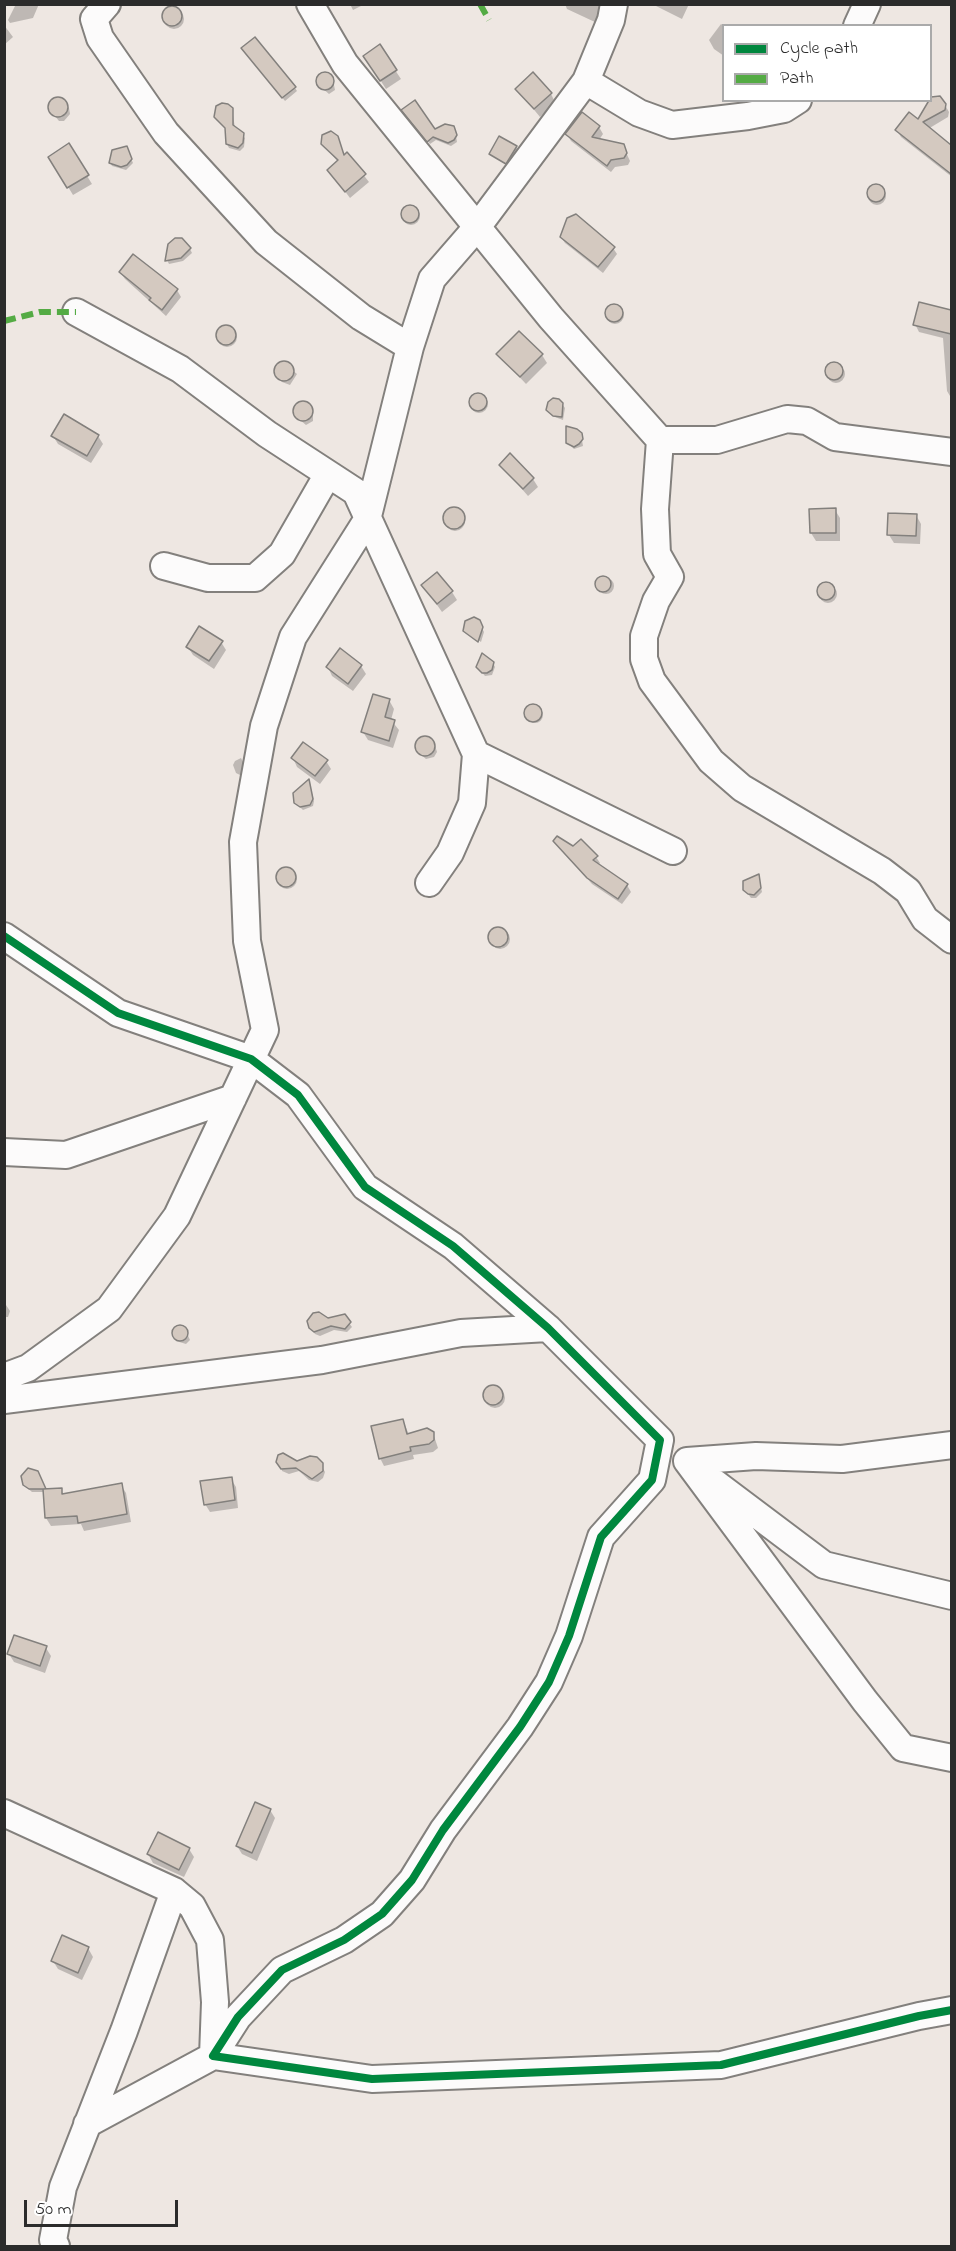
<!DOCTYPE html>
<style>
body{margin:0}
#map{position:relative;width:956px;height:2251px;overflow:hidden;background:#eee7e2;font-family:"Indie Flower",sans-serif}
canvas{display:block}
.frame{position:absolute;inset:0;border:6px solid #2b2b2b;pointer-events:none}
.legend{position:absolute;left:722px;top:24px;width:210px;height:78px;box-sizing:border-box;background:#fff;border:2px solid #aaa;margin:0;padding:8px 10px;list-style:none;font-size:18px;color:#2b2b2b}
.legend li{display:flex;align-items:center;gap:12px;height:30px}
.legend b{width:30px;border:2px solid #aaa}
.scale{position:absolute;left:24px;top:2200px;width:154px;height:27px;box-sizing:border-box;border:3px solid #2b2b2b;border-top:0;padding-left:8px;font-size:18px;line-height:21px;white-space:nowrap;color:#2b2b2b;-webkit-text-stroke:4px #fff;paint-order:stroke}
</style>
<div id="map">
<canvas width="956" height="2251"></canvas>
<div class="frame"></div>
<ul class="legend">
<li><b style="height:8px;background:#00873e"></b>Cycle path</li>
<li><b style="height:8px;background:#54ab44"></b>Path</li>
</ul>
<div class="scale">50 m</div>
</div>
<script>
const ctx = document.querySelector('canvas').getContext('2d');
ctx.lineJoin = 'round';
function fill(path, color) { ctx.fillStyle = color; ctx.fill(path, 'evenodd'); }
const poly = rows => new Path2D(rows.map(r => 'M' + r).join(''));
function stroke(path, color, width, dash) { ctx.strokeStyle = color; ctx.lineWidth = width; ctx.lineCap = dash ? 'butt' : 'round'; ctx.setLineDash(dash || []); ctx.stroke(path); }
const shadow = poly([
 [16,4,39,4,33,18,10,23,8,20],
 [350,4,365,4,353,10],
 [565,4,606,4,597,23,567,9],
 [652,4,689,4,682,19],
 '164 19a10 10 0 1 1 20 0a10 10 0 1 1-20 0Z',
 [721,24,724,26,724,56,714,49,709,40],
 [4,25,13,37,4,45],
 [379,46,401,79,386,89,370,64],
 [245,52,295,88,297,91,285,101],
 [324,74,331,76,333,80,335,90,329,94,316,83],
 [517,89,551,94,555,102,540,117],
 [56,99,62,99,69,108,70,114,64,121,59,121,50,110,50,103],
 [945,105,949,112,948,117,928,129,952,147,952,177,901,137,897,130,918,121],
 [232,109,235,128,245,138,244,147,240,151,229,148,227,144],
 [405,113,435,131,455,130,457,142,451,146,436,140,430,144],
 [599,127,603,134,599,140,623,146,630,161,628,165,615,167,611,172,571,141,567,134],
 [337,137,345,156,347,154,369,182,350,198,329,170,338,162,324,146],
 [68,145,92,184,73,195,50,157],
 [516,147,518,151,508,166,491,154],
 [128,152,133,163,126,170,112,166,110,162],
 '868 196a9 9 0 1 1 18 0a9 9 0 1 1-18 0Z',
 '402 216a9 9 0 1 1 18 0a9 9 0 1 1-18 0Z',
 [561,237,613,248,617,254,603,273,565,243],
 [190,249,192,253,183,261,169,264,167,260],
 [133,256,177,290,181,297,166,316,125,279,120,272],
 [920,303,952,312,950,396,947,391,943,338,919,332,915,324],
 '606 315a9 9 0 1 1 18 0a9 9 0 1 1-18 0Z',
 '217 337a10 10 0 1 1 20 0a10 10 0 1 1-20 0Z',
 [498,354,542,355,547,363,526,384],
 [281,361,297,374,290,385,282,382,275,373,276,367],
 '827 374a9 9 0 1 1 18 0a9 9 0 1 1-18 0Z',
 '470 404a9 9 0 1 1 18 0a9 9 0 1 1-18 0Z',
 [298,403,307,403,313,412,313,421,306,425,294,415],
 [562,404,565,408,563,420,552,416,549,412],
 [581,434,583,446,574,449,569,444],
 [53,436,98,436,103,444,91,463,58,444],
 [501,465,533,479,538,487,528,496],
 [835,510,840,518,840,541,816,541,811,533],
 '445 521a10 10 0 1 1 20 0a10 10 0 1 1-20 0Z',
 [916,515,921,524,920,544,894,543,889,535],
 '598 586a8 8 0 1 1 16 0a8 8 0 1 1-16 0Z',
 [423,585,452,592,457,600,442,612],
 '819 594a9 9 0 1 1 18 0a9 9 0 1 1-18 0Z',
 [471,619,479,622,484,632,481,642,464,630,464,625],
 [221,642,226,650,214,669,193,655,188,647],
 [493,663,495,667,492,675,485,676,480,670],
 [361,666,366,674,353,691,332,676,328,667],
 [389,700,394,709,391,720,399,730,393,748,368,740,363,732],
 '527 715a8 8 0 1 1 16 0a8 8 0 1 1-16 0Z',
 [427,737,434,742,437,752,434,757,426,759,419,753,416,742],
 [241,758,243,762,242,776,236,773,233,765,235,761],
 [293,758,326,761,331,769,320,784,297,767],
 [309,781,314,801,313,806,303,810,296,803],
 [555,842,596,857,600,863,598,865,627,885,631,892,622,904,592,884],
 '277 879a10 10 0 1 1 20 0a10 10 0 1 1-20 0Z',
 [758,875,762,892,756,898,751,898,745,890],
 '490 939a10 10 0 1 1 20 0a10 10 0 1 1-20 0Z',
 [4,1302,10,1311,8,1317,4,1317],
 [344,1316,352,1327,347,1332,334,1330,320,1336,315,1334,309,1325],
 [178,1326,184,1327,190,1340,186,1344,176,1341,174,1337,174,1330],
 '485 1398a10 10 0 1 1 20 0a10 10 0 1 1-20 0Z',
 [403,1420,409,1435,433,1433,438,1448,433,1452,413,1455,414,1459,384,1466,380,1458],
 [288,1456,297,1462,319,1461,325,1472,323,1478,318,1482,309,1480,299,1471,289,1474,282,1471,280,1457],
 [39,1474,46,1491,61,1490,64,1495,121,1485,126,1493,131,1522,84,1531,81,1524,51,1526,46,1518,44,1492,32,1492,25,1486],
 [231,1479,236,1487,238,1508,210,1512,205,1504],
 [46,1648,51,1656,45,1673,14,1662,9,1654],
 [270,1810,275,1818,257,1861,242,1854,237,1846],
 [189,1849,194,1857,184,1877,153,1863,148,1854],
 [88,1948,93,1957,82,1980,58,1969,53,1961]
]);
const building = poly([
 '162 16a10 10 0 1 1 20 0a10 10 0 1 1-20 0Z',
 [255,37,296,87,282,98,241,48,255,37],
 [380,44,397,70,380,81,363,56,380,44],
 '316 81a9 9 0 1 1 18 0a9 9 0 1 1-18 0Z',
 [533,72,552,93,534,109,515,89,533,72],
 [940,96,946,104,945,110,923,122,951,145,951,174,895,130,909,112,918,119,931,97,940,96],
 '48 107a10 10 0 1 1 20 0a10 10 0 1 1-20 0Z',
 [415,100,435,129,445,124,454,126,457,135,454,140,448,143,433,137,427,142,401,110,415,100],
 [222,103,228,104,233,108,233,125,244,133,243,143,238,148,226,144,225,128,214,117,216,106,222,103],
 [582,112,600,126,592,137,624,144,627,153,624,158,611,160,607,166,565,134,582,112],
 [331,131,338,136,344,155,347,152,366,174,345,192,327,170,338,160,321,144,322,135,331,131],
 [499,136,517,146,506,164,489,154,499,136],
 [69,143,89,175,67,188,48,157,69,143],
 [127,146,132,159,127,165,121,167,109,163,112,150,127,146],
 '867 193a9 9 0 1 1 18 0a9 9 0 1 1-18 0Z',
 '401 214a9 9 0 1 1 18 0a9 9 0 1 1-18 0Z',
 [576,214,615,247,598,267,560,237,567,218,576,214],
 [175,238,182,238,191,248,181,258,165,261,168,244,175,238],
 [133,254,178,289,162,310,149,300,151,298,119,272,133,254],
 [919,302,951,310,951,334,913,325,919,302],
 '605 313a9 9 0 1 1 18 0a9 9 0 1 1-18 0Z',
 '216 335a10 10 0 1 1 20 0a10 10 0 1 1-20 0Z',
 [519,331,543,354,520,377,496,354,519,331],
 '274 371a10 10 0 1 1 20 0a10 10 0 1 1-20 0Z',
 '825 371a9 9 0 1 1 18 0a9 9 0 1 1-18 0Z',
 '469 402a9 9 0 1 1 18 0a9 9 0 1 1-18 0Z',
 [553,398,559,399,563,403,562,417,553,416,546,410,548,402,553,398],
 '293 411a10 10 0 1 1 20 0a10 10 0 1 1-20 0Z',
 [64,414,99,435,87,456,51,436,64,414],
 [566,426,577,429,582,433,583,439,579,444,574,447,566,443,566,426],
 [510,453,534,478,523,489,499,465,510,453],
 '443 518a11 11 0 1 1 22 0a11 11 0 1 1-22 0Z',
 [836,508,836,533,810,533,809,509,836,508],
 [888,513,917,514,916,536,887,535,888,513],
 [437,572,453,591,437,604,421,585,437,572],
 '595 584a8 8 0 1 1 16 0a8 8 0 1 1-16 0Z',
 '817 591a9 9 0 1 1 18 0a9 9 0 1 1-18 0Z',
 [474,617,480,620,483,627,478,642,463,631,465,621,474,617],
 [199,626,223,641,209,661,186,647,199,626],
 [340,648,362,665,348,684,326,667,340,648],
 [482,653,494,662,492,670,487,673,482,673,476,667,482,653],
 [373,694,390,699,385,717,395,720,389,741,361,732,373,694],
 '524 713a9 9 0 1 1 18 0a9 9 0 1 1-18 0Z',
 '415 746a10 10 0 1 1 20 0a10 10 0 1 1-20 0Z',
 [303,742,328,760,315,776,291,758,303,742],
 [309,779,313,799,310,805,300,807,294,803,293,793,309,779],
 [557,836,573,846,581,839,598,856,593,860,628,884,618,899,587,878,553,841,557,836],
 '276 877a10 10 0 1 1 20 0a10 10 0 1 1-20 0Z',
 [759,874,761,888,754,895,748,894,743,890,743,881,759,874],
 '488 937a10 10 0 1 1 20 0a10 10 0 1 1-20 0Z',
 [319,1312,328,1318,345,1314,351,1322,345,1329,331,1326,314,1332,309,1328,307,1321,313,1313,319,1312],
 '172 1333a8 8 0 1 1 16 0a8 8 0 1 1-16 0Z',
 '483 1395a10 10 0 1 1 20 0a10 10 0 1 1-20 0Z',
 [403,1419,407,1434,427,1428,434,1432,434,1440,429,1444,410,1447,411,1451,379,1459,371,1426,403,1419],
 [283,1453,297,1461,310,1456,317,1457,323,1463,323,1471,312,1479,296,1468,281,1469,276,1462,278,1455,283,1453],
 [28,1468,38,1471,46,1489,29,1489,23,1485,21,1476,28,1468],
 [232,1477,235,1500,204,1505,200,1481,232,1477],
 [122,1483,127,1514,78,1523,77,1516,45,1518,43,1489,62,1488,62,1494,122,1483],
 [14,1635,47,1646,40,1666,7,1654,14,1635],
 [255,1802,271,1809,252,1853,236,1846,255,1802],
 [158,1832,190,1848,179,1870,147,1854,158,1832],
 [62,1935,89,1947,78,1973,51,1961,62,1935]
]);
const street = poly([
 [107,4,94,19,100,38,166,133,266,242,361,317,410,347],
 [310,4,345,64,551,318,660,440,655,509,657,554,670,577,656,601,644,636,644,659,652,681,711,761,742,788,882,871,908,891,925,919,952,940],
 [857,26,867,4],
 [586,81,639,113,672,125,748,116,784,109,798,100],
 [76,312,180,369,267,434,356,492,476,754,472,803,450,853,429,883],
 [660,440,717,440,787,419,807,421,835,437,952,452],
 [164,566,208,578,255,578,282,554,328,474],
 [476,754,673,851],
 [4,936,118,1013,251,1059,298,1095,365,1187,453,1246,548,1328,660,1440,652,1480,601,1537,569,1636,549,1682,520,1727,443,1830,412,1880,382,1914,344,1940,282,1970,238,2017,213,2056,372,2079,721,2065,919,2016,952,2010],
 [4,1152,66,1155,233,1098],
 [4,1377,28,1368,109,1309,177,1216,265,1030,247,941,243,842,264,726,293,637,367,520,410,347,432,279,478,226,586,81,611,20,614,4],
 [4,1400,322,1360,461,1333,548,1328],
 [687,1461,865,1701,903,1748,952,1758],
 [687,1461,756,1456,842,1459,952,1445],
 [715,1483,824,1565,952,1596],
 [4,1813,174,1891,192,1906,210,1940,215,2002,213,2056,87,2124],
 [56,2246,53,2240,63,2187,124,2031,174,1891]
]);
const quiet = poly([
 [480,4,489,20],
 [4,321,40,312,76,312]
]);
const cycleway = poly([
 [4,936,118,1013,251,1059,298,1095,365,1187,453,1246,548,1328,660,1440,652,1480,601,1537,569,1636,549,1682,520,1727,443,1830,412,1880,382,1914,344,1940,282,1970,238,2017,213,2056,372,2079,721,2065,919,2016,952,2010]
]);
fill(shadow, '#0003');
fill(building, '#d4c9c0');
stroke(building, '#83807d', 1.5);
stroke(street, '#83807d', 30);
stroke(street, '#fcfbfb', 26);
stroke(quiet, '#54ab44', 6, [12, 6]);
stroke(cycleway, '#00873e', 8);
</script>
